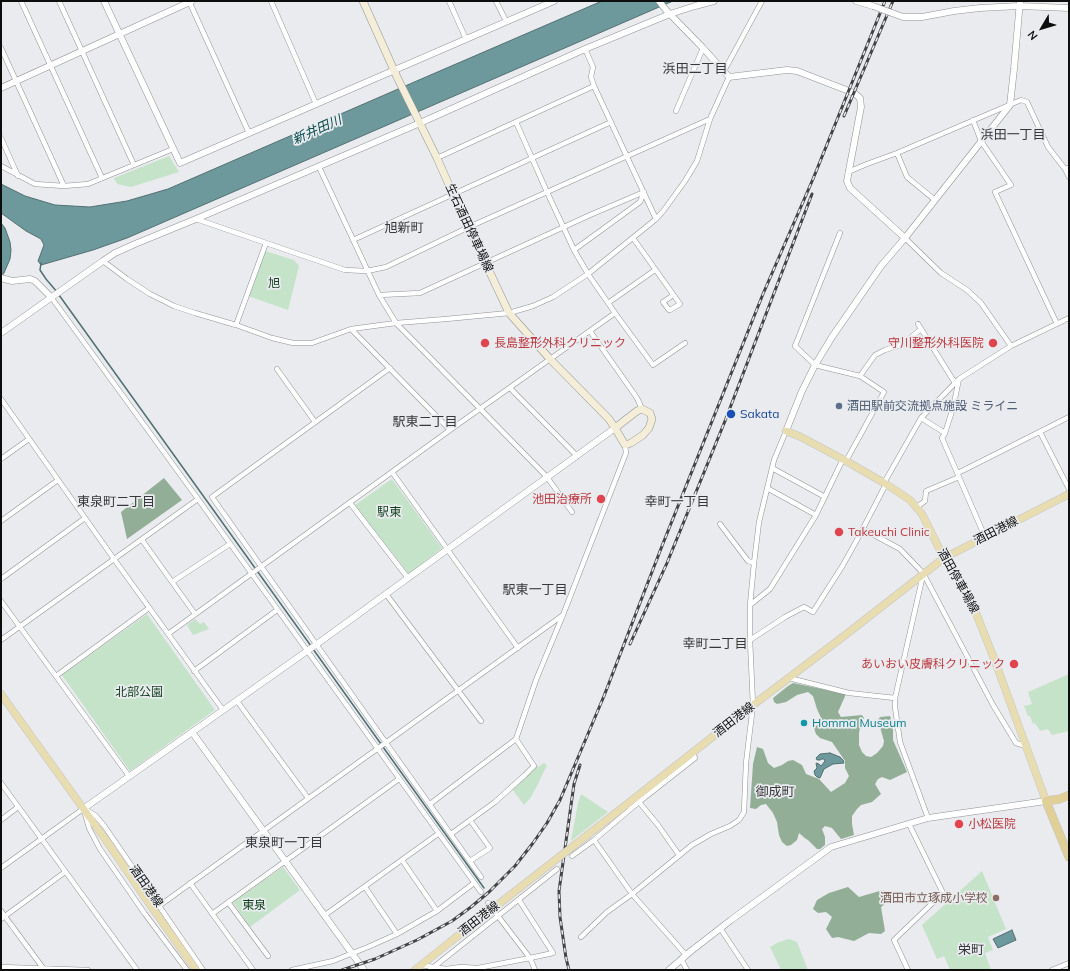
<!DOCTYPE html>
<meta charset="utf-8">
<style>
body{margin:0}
#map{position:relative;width:1070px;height:971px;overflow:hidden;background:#e9ebee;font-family:Mulish,sans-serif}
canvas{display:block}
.frame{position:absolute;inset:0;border:2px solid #0d0d0e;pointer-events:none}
.north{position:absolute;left:1022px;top:8px;width:40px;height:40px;-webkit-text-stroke:3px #e9ebee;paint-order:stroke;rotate:232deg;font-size:11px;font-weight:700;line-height:16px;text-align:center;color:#0d0d0e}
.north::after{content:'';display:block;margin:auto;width:14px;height:18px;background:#0d0d0e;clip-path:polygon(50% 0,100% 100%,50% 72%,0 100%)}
</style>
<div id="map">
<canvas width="1070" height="971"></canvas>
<div class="frame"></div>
<div class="north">N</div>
</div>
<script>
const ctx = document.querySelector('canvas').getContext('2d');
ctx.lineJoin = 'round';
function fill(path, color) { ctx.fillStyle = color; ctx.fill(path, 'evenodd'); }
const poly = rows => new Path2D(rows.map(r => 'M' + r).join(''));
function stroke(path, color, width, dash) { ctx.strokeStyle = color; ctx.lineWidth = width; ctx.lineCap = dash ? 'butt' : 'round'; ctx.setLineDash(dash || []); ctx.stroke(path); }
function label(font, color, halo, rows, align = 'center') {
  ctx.font = font + ' Mulish,"Noto Sans JP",sans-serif'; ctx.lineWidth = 3.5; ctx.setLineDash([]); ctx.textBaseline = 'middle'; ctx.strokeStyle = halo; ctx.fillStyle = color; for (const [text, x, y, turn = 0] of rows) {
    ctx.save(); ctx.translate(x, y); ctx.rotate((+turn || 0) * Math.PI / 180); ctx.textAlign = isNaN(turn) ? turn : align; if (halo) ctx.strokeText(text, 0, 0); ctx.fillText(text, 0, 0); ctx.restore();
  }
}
const green = poly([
 [169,156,179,172,131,187,117,184,114,178],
 [265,251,294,260,299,266,288,310,248,296],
 [392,479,442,548,409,574,355,505],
 [147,614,215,710,130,771,62,675],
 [195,619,200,624,204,622,209,629,193,635,187,625],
 [1069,674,1069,731,1052,735,1048,729,1040,731,1035,723,1033,724,1030,716,1028,716,1024,706,1032,704,1028,692],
 [544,763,547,765,539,782,531,797,524,805,512,789,537,766,538,767],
 [581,794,608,812,571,841,578,803],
 [283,867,300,890,250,927,233,902],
 [982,871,1006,929,988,937,993,950,985,953,991,970,950,970,944,956,937,959,922,925],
 [789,939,797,942,808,970,781,970,770,947,779,942]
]);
const forest = poly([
 [164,478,182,500,127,539,121,512],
 [793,683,846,694,838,712,841,717,862,715,864,718,861,723,859,733,859,745,862,752,866,756,871,757,877,753,883,746,884,741,878,720,880,717,890,716,893,726,893,740,907,772,890,780,882,777,878,779,875,784,881,794,872,802,861,805,857,809,852,816,852,824,854,835,841,839,832,828,825,826,822,829,825,837,825,845,820,849,817,849,808,840,806,839,799,833,797,840,791,845,787,846,782,842,779,835,777,822,773,813,766,804,761,805,756,809,750,808,753,764,757,747,763,749,768,763,774,768,782,765,788,761,793,760,802,765,806,774,819,779,831,792,845,783,849,776,845,768,845,761,832,742,820,738,816,734,814,728,822,720,817,709,813,696,808,692,797,695,786,702,777,704,774,702,773,698,788,686],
 [848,887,859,897,883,890,893,893,895,897,881,907,885,931,881,934,869,933,854,941,838,937,832,938,826,929,832,917,826,912,818,913,813,909,817,900,829,893]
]);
const water = poly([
 [602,1,673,1,127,238,93,250,41,265,38,261,44,245,41,239,26,231,1,213,1,184,25,196,55,205,90,207,127,201,168,189,412,83,602,1],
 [1,223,5,228,10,242,11,250,10,259,4,273,1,277,1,223],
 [830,753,840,757,843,760,844,763,833,764,824,769,820,778,817,777,815,775,814,771,817,768,816,763,819,764,821,766,825,761,824,759,822,759,820,760,817,760,816,758,820,754,830,753],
 [1012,930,1016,940,998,948,993,939,1012,930]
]);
const stream = poly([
 [41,263,40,270,46,279,57,292],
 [59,295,311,646],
 [313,649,381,744],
 [383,747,484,888]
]);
const minor = poly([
 [21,1,102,178],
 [59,1,134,165],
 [189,1,249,133],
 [271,1,316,104],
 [449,1,466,39],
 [496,1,506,21],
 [1,48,64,186],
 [585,49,593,67,591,77,594,86,656,219],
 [724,71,762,1],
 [676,111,703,48],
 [973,120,981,141,1011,185,995,192,1057,324],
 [1,138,18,176],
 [897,153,907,177,935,200],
 [437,158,594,86],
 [1,166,35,184,64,186,88,184,173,149],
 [319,167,379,295,396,323,547,477,572,512],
 [1065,169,1069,177],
 [848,172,867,164,897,153,1021,100,1027,102,1048,147,1065,169,1069,168],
 [196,219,345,270,367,271,386,267,469,227,710,119],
 [840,233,795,346,815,365,860,376,884,392,846,461],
 [633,238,680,304,670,310,669,310,663,302,672,296,672,293],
 [905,238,941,273,967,290,981,303,1011,346],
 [353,240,611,122],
 [103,261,127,279,150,294,174,306,195,313,236,325,272,338,293,343,312,343,351,329,396,323,446,319,509,313,533,306,553,297,588,274,656,219,664,210,685,181,697,161,710,119,729,77],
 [379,295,420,293,590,215,644,192,640,202,574,250],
 [51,297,198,499,481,892],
 [608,303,655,270],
 [615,313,653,365,685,343],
 [918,324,955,383],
 [236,325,266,243],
 [351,329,450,430],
 [590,331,637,398,642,409],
 [390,368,212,497,481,877],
 [277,369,315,422],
 [860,376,875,355,885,350,903,344,921,329],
 [510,388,577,456],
 [1,399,114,559,223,710],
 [921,418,945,433,942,438,985,537],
 [1040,432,1069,489],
 [945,433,953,408,959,379],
 [1,459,29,439],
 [772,468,825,497],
 [392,472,518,648],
 [958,473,1069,417],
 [884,483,921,418,959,379,1011,346,1069,318],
 [767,488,816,515],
 [350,503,408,578],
 [917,507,925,501,926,491,959,477],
 [1,521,58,480],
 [720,524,745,557,748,561,754,563],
 [863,529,900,549,923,573,993,705,1016,743,1026,746],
 [142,540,195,614],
 [923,575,895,698,895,707,900,742,928,818],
 [1,579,85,518],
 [172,582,230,544],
 [386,594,481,721],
 [1,601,129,776],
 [750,605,770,589,816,515,843,459],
 [168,634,450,430,615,313,588,274,574,250,547,192,516,122],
 [1,640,198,499],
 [750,640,785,617,804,607,813,612,843,565,858,538,886,484],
 [194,671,277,610],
 [56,676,149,608],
 [789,678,849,693,895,698],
 [237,701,308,798],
 [1,783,137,970],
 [639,802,658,825,679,855],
 [430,804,516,739,536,680,563,615,626,453,625,445],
 [85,809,96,816,105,827,203,970],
 [85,814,89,828,100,849,145,914,187,970],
 [1,820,18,807],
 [470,820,490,848,470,861],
 [451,834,495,802,525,775,534,766,516,739],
 [594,840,632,894,686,955],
 [572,856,594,840,639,802,695,758,692,753],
 [402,860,437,911,474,883],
 [1,868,83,809],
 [190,883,253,970],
 [365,887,397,934,437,911],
 [228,902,268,956],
 [488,903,530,958,535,970],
 [159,906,563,615],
 [1,911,43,968],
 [212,914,399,779],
 [325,915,438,834],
 [1,919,65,872],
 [720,928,748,970],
 [581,937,607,912,632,894,692,845,711,834,730,826,739,820,744,812,746,763,753,705,750,640,750,605,754,563,759,522,774,460,786,431],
 [681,959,687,970],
 [421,965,446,969,461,967,478,968,530,958,553,953,519,900],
 [1,967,88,970],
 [292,970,333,961,368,947,397,934],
 [430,970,557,869],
 [908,970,894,940,943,893,909,824],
 [1052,970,1069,963]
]);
const tertiary = poly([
 [104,1,180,163,554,1],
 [659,1,666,10,703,48,729,77,787,70,797,71,854,93,860,98,861,107,847,181,850,188,905,238],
 [856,1,873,6],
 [892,13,903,17,922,17,954,11,980,8,1019,6,1069,8],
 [1,88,192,1],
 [1,278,12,281,30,279,35,281,51,297],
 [1,333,103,261,115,253,135,244,196,219,420,123,585,49,670,14,695,6,714,1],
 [786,431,802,391,815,365,832,337,881,266,905,238,1010,105,1014,69,1020,1],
 [192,732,364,970],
 [83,809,317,644,615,428],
 [669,970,691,951,731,920,831,847,928,818,1046,801]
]);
const secondary = poly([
 [363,1,397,77,437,158,453,194,509,313,550,359,609,419,615,428,625,445,631,443,643,435,649,428,652,419,650,413,642,409,637,411,615,428]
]);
const primary = poly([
 [786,431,801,437,846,461,886,484,910,500,922,514,944,558,962,583,972,603,995,661,1046,801],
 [1,694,108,843,144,896],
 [626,805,753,705,844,636,944,558,1069,494],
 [415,970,450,942]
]);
const trunk = poly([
 [1069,795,1060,799,1046,801,1069,857]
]);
const rail = poly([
 [844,116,893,1],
 [630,644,667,563,725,421,812,194],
 [342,970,375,959,417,940,452,921,471,907,489,892,515,866,533,843,547,823,560,800,604,696,662,546,763,294,813,179,885,1],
 [569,970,566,958,560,917,559,891,574,784,580,765]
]);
const tertiaryBridge = poly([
 [873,6,892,13]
]);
const primaryBridge = poly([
 [144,896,196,970],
 [450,942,626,805]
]);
const markers = [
 [485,343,5,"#e0444e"],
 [993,343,5,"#e0444e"],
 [839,406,4,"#5c6f8a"],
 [731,414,5,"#1a4fb4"],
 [601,499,5,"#e0444e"],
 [839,532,5,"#e0444e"],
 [1014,664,5,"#e0444e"],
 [804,723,4,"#0f9aa8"],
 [959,824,5,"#e0444e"],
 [996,898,4,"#8d6e63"]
];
const streetNames = [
 ["生石酒田停車場線",469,228,65],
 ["酒田港線",996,531,-27],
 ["酒田停車場線",958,581,61],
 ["酒田港線",734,720,-38],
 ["酒田港線",146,886,55],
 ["酒田港線",479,919,-38]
];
const parkNames = [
 ["旭",274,283],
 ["駅東",389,512],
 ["北部公園",139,692],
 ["東泉",254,905]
];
const healthNames = [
 ["長島整形外科クリニック",494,343],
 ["守川整形外科医院",984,343,"right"],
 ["池田治療所",592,499,"right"],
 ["Takeuchi Clinic",848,532],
 ["あいおい皮膚科クリニック",1005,664,"right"],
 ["小松医院",968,824]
];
const serviceNames = [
 ["酒田駅前交流拠点施設 ミライニ",847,406]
];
const transitNames = [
 ["Sakata",740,414]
];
const cultureNames = [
 ["Homma Museum",812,723]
];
const educationNames = [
 ["酒田市立琢成小学校",988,898]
];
const neighbourhoodNames = [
 ["浜田二丁目",695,69],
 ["浜田一丁目",1013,135],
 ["旭新町",404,228],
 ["駅東二丁目",425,422],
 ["東泉町二丁目",116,502],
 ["幸町一丁目",677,502],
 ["駅東一丁目",535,590],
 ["幸町二丁目",715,644],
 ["御成町",775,792],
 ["東泉町一丁目",284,843],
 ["栄町",971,950]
];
const waterNames = [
 ["新井田川",317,130,-24]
];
fill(green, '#c5e3c9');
fill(forest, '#92ae96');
fill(water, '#6e999c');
stroke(water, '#516f71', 1);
stroke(stream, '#516f71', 1.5);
stroke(minor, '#909294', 5.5);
stroke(tertiary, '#909294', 7);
stroke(secondary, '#909294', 8);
stroke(primary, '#c5c5c5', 8);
stroke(trunk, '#c5c5c5', 9);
stroke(minor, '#fff', 4.5);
stroke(tertiary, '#fff', 6);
stroke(secondary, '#f4eed8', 7);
stroke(primary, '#e8dcb1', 7);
stroke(trunk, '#e0d097', 8);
stroke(rail, '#434445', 3);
stroke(rail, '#e9ebee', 1.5, [4.5]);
stroke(tertiaryBridge, '#909294', 7, []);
stroke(primaryBridge, '#c5c5c5', 8, []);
stroke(tertiaryBridge, '#fff', 6);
stroke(primaryBridge, '#e8dcb1', 7);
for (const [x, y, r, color] of markers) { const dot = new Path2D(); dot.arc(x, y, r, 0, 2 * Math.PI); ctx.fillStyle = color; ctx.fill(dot); stroke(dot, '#e9ebee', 1.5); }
label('12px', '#0d0d0e', '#e9ebee', streetNames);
label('12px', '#103e1c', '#e9ebee', parkNames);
label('12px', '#be3a42', '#e9ebee', healthNames, 'left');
label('12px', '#4e5e75', '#e9ebee', serviceNames, 'left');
label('12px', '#164399', '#e9ebee', transitNames, 'left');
label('12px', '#0d838f', '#e9ebee', cultureNames, 'left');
label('12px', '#785e54', '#e9ebee', educationNames, 'right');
label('13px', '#363839', '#e9ebee', neighbourhoodNames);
label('italic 13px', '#064b4f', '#e9ebee', waterNames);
</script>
